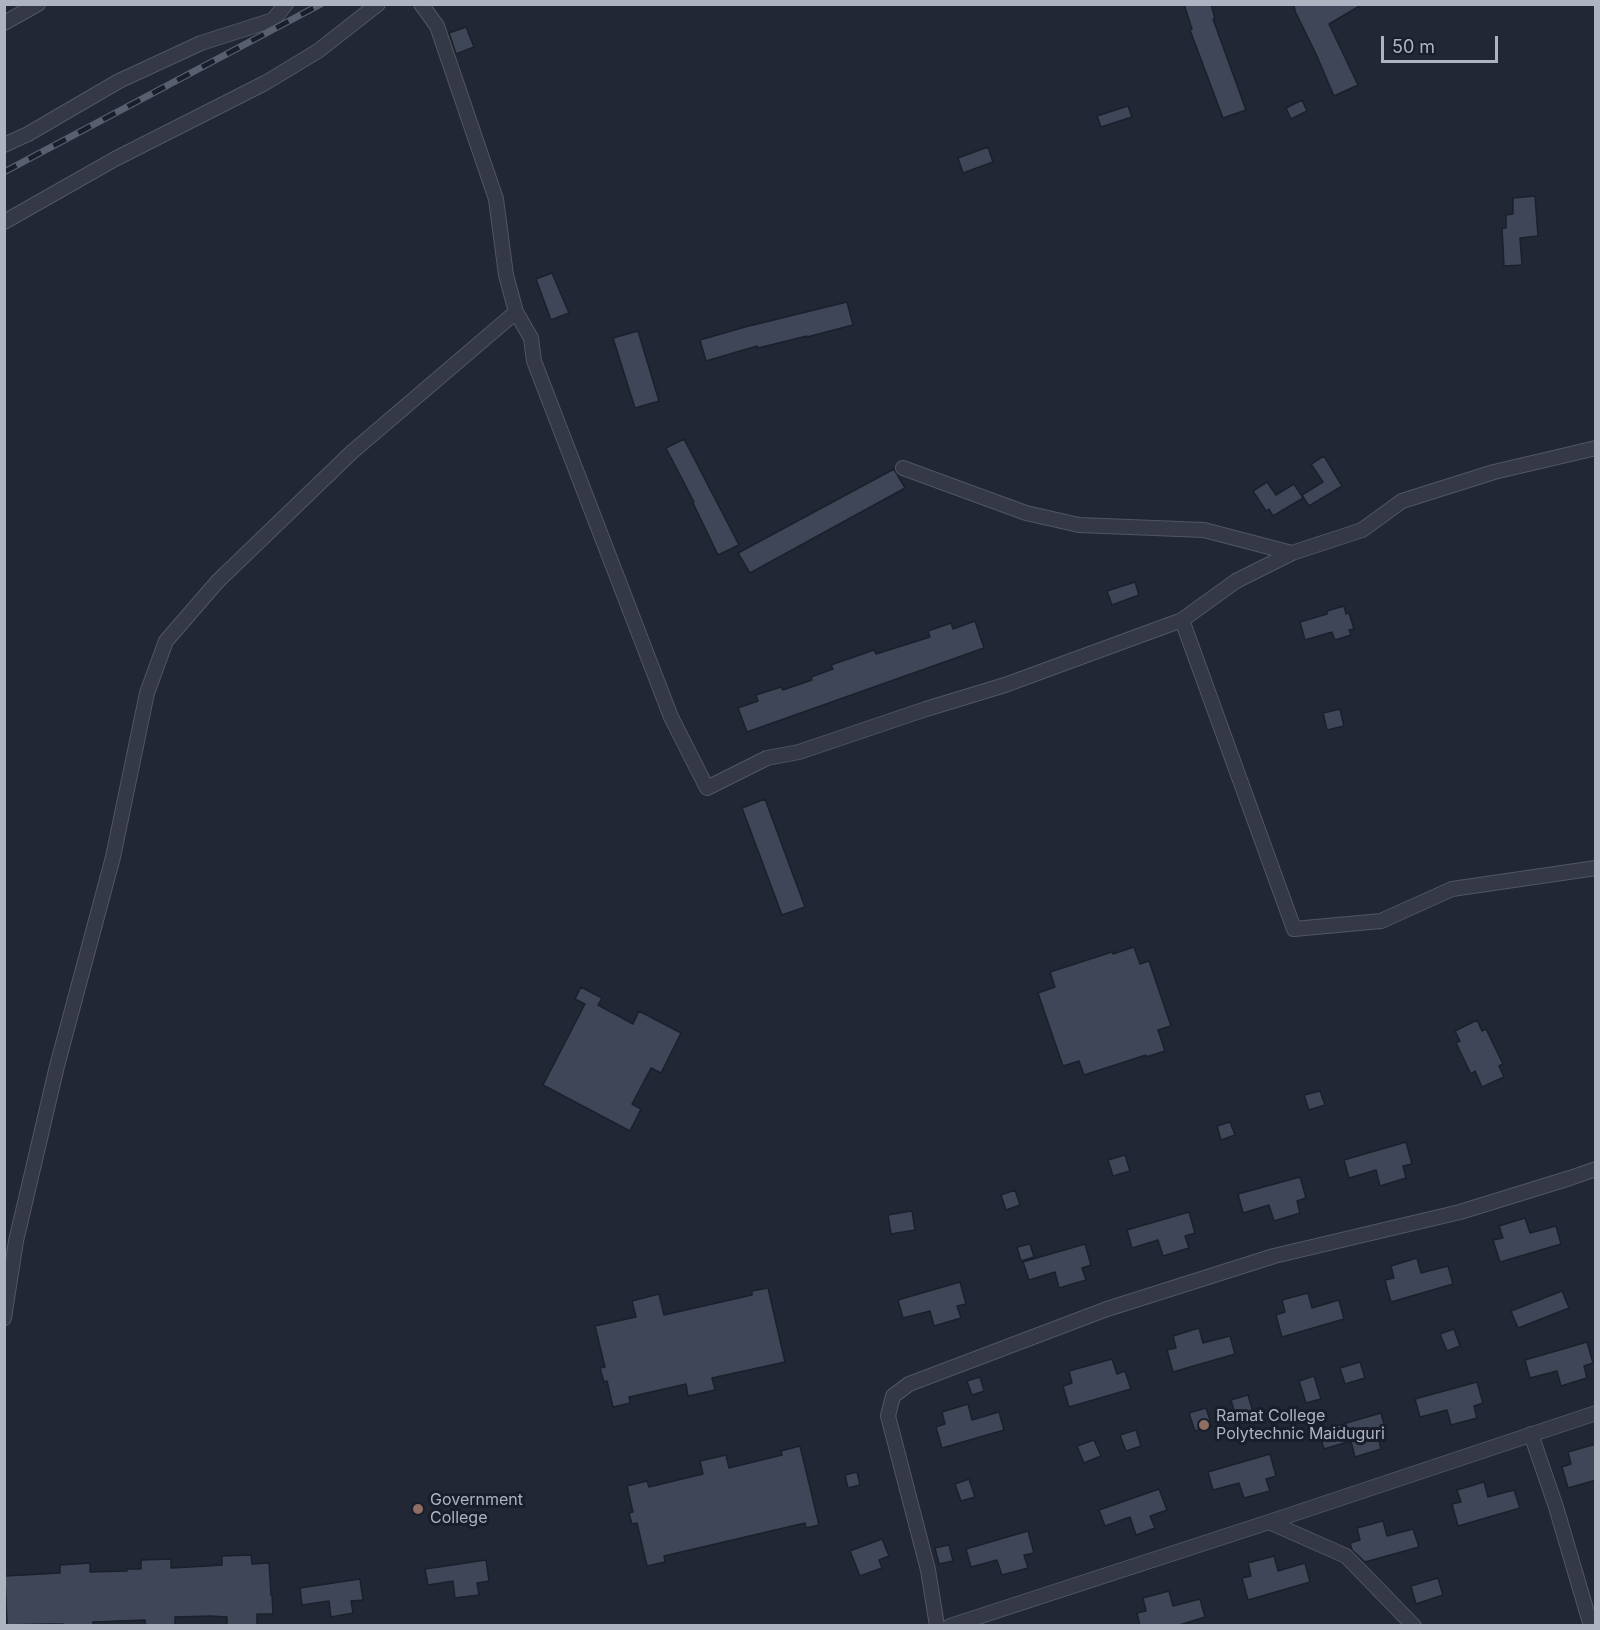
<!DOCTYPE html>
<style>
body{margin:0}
#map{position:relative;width:1600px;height:1630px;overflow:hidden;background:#212734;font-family:Inter,sans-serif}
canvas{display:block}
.frame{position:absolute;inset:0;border:6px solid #aeb3c2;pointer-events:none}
.scale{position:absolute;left:1381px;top:36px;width:117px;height:27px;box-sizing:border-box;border:3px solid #aeb3c2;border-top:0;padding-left:8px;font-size:18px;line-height:21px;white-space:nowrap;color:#aeb3c2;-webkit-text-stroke:4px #191e2a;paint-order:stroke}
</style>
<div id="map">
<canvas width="1600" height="1630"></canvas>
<div class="frame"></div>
<div class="scale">50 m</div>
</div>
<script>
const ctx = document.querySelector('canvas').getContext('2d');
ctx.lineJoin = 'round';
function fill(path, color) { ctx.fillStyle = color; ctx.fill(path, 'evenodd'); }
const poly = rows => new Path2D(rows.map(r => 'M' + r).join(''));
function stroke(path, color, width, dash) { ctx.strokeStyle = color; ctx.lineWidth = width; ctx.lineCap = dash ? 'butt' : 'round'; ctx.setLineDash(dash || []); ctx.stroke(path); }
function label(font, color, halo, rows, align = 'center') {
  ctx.font = font + ' Inter,sans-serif'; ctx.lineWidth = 6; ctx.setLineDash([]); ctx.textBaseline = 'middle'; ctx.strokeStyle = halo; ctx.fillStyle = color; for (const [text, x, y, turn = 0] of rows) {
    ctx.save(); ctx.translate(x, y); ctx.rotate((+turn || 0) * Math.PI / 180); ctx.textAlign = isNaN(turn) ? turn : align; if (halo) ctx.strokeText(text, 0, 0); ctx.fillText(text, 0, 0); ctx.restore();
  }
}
const building = poly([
 [1184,4,1211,4,1215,19,1213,19,1246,110,1223,118,1190,30,1192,29,1184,4],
 [1293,4,1363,4,1329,24,1358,85,1334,96,1316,54,1294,9,1295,9,1293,4],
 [466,27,474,47,456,54,449,33,466,27],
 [1302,100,1307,111,1291,119,1286,108,1302,100],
 [1128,106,1132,117,1101,127,1097,116,1128,106],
 [988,147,993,162,963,173,958,158,988,147],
 [1535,196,1538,236,1520,238,1522,265,1504,266,1502,228,1506,228,1506,215,1513,214,1513,198,1535,196],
 [552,273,569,313,551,320,536,279,552,273],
 [847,302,853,325,807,337,807,336,758,348,757,346,706,361,700,340,745,327,847,302],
 [638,331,659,401,635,408,613,338,638,331],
 [684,439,739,545,718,555,693,503,694,502,666,448,684,439],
 [1324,456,1342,486,1309,506,1302,495,1323,482,1311,464,1324,456],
 [894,469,905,488,750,573,738,553,894,469],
 [1267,482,1276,495,1294,484,1303,498,1273,516,1269,509,1266,511,1253,491,1267,482],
 [1135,582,1139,595,1112,605,1107,591,1135,582],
 [1344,606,1346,614,1349,613,1354,629,1349,630,1351,635,1335,640,1332,632,1305,640,1300,622,1327,614,1327,611,1344,606],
 [975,621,984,648,747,732,738,708,758,701,756,695,781,687,783,690,812,680,811,677,833,669,831,665,874,650,876,654,930,637,928,631,951,623,953,629,975,621],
 [1340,709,1344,726,1327,730,1323,713,1340,709],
 [765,799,805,907,782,915,742,808,765,799],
 [1134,947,1140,964,1149,961,1171,1026,1158,1030,1165,1051,1146,1057,1146,1055,1084,1075,1079,1061,1063,1066,1038,993,1055,987,1050,972,1112,952,1113,954,1134,947],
 [581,987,602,998,598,1005,633,1024,639,1011,681,1033,661,1073,651,1068,632,1104,641,1109,630,1131,543,1085,585,1004,575,999,581,987],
 [1477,1020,1482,1031,1486,1029,1503,1064,1499,1066,1504,1077,1482,1087,1475,1071,1471,1074,1456,1043,1460,1041,1455,1031,1477,1020],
 [1320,1091,1325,1105,1309,1110,1304,1095,1320,1091],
 [1230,1122,1235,1135,1221,1140,1217,1126,1230,1122],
 [1406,1142,1412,1164,1403,1166,1406,1178,1380,1186,1376,1170,1349,1178,1344,1160,1406,1142],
 [1125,1155,1130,1171,1113,1176,1108,1160,1125,1155],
 [1300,1177,1306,1198,1297,1201,1300,1213,1274,1221,1269,1205,1243,1213,1238,1194,1300,1177],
 [1015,1190,1020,1205,1006,1210,1001,1195,1015,1190],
 [912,1211,915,1230,891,1234,888,1215,912,1211],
 [1189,1212,1195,1233,1185,1236,1189,1248,1163,1256,1158,1240,1132,1248,1127,1230,1189,1212],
 [1525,1218,1530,1233,1556,1226,1561,1244,1500,1262,1493,1240,1503,1238,1499,1226,1525,1218],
 [1030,1244,1034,1257,1021,1261,1017,1247,1030,1244],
 [1085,1244,1091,1265,1082,1268,1086,1280,1059,1288,1055,1272,1029,1280,1023,1262,1085,1244],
 [1417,1258,1421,1273,1448,1266,1453,1284,1391,1302,1385,1280,1394,1278,1391,1266,1417,1258],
 [960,1282,966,1304,957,1306,961,1318,934,1326,930,1311,903,1318,898,1300,960,1282],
 [768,1288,785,1362,712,1378,715,1390,688,1396,686,1384,629,1397,630,1403,613,1407,607,1381,604,1382,600,1368,605,1367,595,1326,636,1317,632,1301,659,1294,664,1315,752,1295,752,1291,768,1288],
 [1562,1291,1569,1308,1518,1328,1511,1311,1562,1291],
 [1308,1293,1312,1308,1339,1300,1344,1319,1282,1337,1276,1315,1285,1312,1282,1300,1308,1293],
 [1199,1328,1203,1343,1230,1336,1235,1354,1173,1372,1167,1350,1176,1348,1173,1336,1199,1328],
 [1454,1329,1460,1346,1447,1351,1440,1334,1454,1329],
 [1587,1342,1593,1363,1584,1366,1587,1378,1561,1386,1557,1371,1530,1378,1525,1360,1587,1342],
 [1112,1359,1117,1374,1125,1371,1131,1389,1069,1407,1063,1386,1072,1383,1069,1371,1112,1359],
 [1360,1362,1365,1378,1345,1384,1340,1368,1360,1362],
 [1314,1376,1321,1399,1306,1403,1299,1381,1314,1376],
 [980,1377,984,1391,972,1395,967,1381,980,1377],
 [1477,1382,1483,1403,1474,1406,1477,1418,1451,1425,1447,1410,1420,1417,1415,1399,1477,1382],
 [1248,1395,1253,1412,1236,1417,1231,1400,1248,1395],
 [968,1404,972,1420,999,1412,1004,1430,942,1448,936,1427,945,1424,942,1412,968,1404],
 [1206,1408,1212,1426,1195,1431,1189,1413,1206,1408],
 [1381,1413,1387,1435,1378,1437,1381,1449,1355,1457,1351,1441,1324,1449,1319,1431,1381,1413],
 [1136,1430,1141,1446,1126,1451,1120,1435,1136,1430],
 [1094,1440,1101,1456,1084,1463,1077,1446,1094,1440],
 [1596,1444,1596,1480,1568,1488,1562,1467,1571,1464,1568,1452,1596,1444],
 [800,1446,819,1525,806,1528,805,1523,664,1556,665,1562,647,1566,637,1523,632,1524,629,1513,633,1512,627,1486,647,1481,649,1487,703,1474,700,1461,726,1455,729,1468,782,1455,781,1451,800,1446],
 [1270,1454,1276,1476,1266,1479,1270,1491,1244,1498,1239,1483,1213,1490,1208,1472,1270,1454],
 [857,1472,860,1485,848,1488,845,1475,857,1472],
 [969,1479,975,1497,961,1501,955,1484,969,1479],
 [1484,1482,1488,1497,1514,1490,1520,1508,1458,1526,1452,1504,1461,1502,1457,1490,1484,1482],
 [1159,1489,1167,1510,1150,1516,1155,1528,1136,1535,1130,1517,1105,1526,1099,1510,1159,1489],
 [1383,1521,1387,1536,1413,1529,1419,1547,1365,1562,1352,1550,1350,1543,1360,1540,1357,1528,1383,1521],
 [1028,1531,1034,1553,1024,1555,1028,1568,1002,1575,997,1560,971,1567,966,1549,1028,1531],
 [882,1539,889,1556,879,1560,882,1568,860,1576,850,1551,882,1539],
 [949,1545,953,1561,939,1564,935,1548,949,1545],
 [251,1555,252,1564,269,1563,271,1595,272,1595,273,1614,257,1614,257,1625,227,1626,227,1617,211,1616,175,1617,175,1626,146,1626,145,1620,93,1622,93,1626,63,1626,63,1624,47,1624,7,1625,5,1576,60,1573,60,1565,90,1563,90,1572,127,1571,127,1569,141,1569,141,1560,171,1559,171,1568,208,1566,222,1565,222,1556,251,1555],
 [1274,1556,1278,1571,1305,1563,1310,1582,1248,1600,1242,1578,1251,1576,1248,1563,1274,1556],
 [486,1560,489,1581,477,1583,479,1595,455,1598,453,1581,428,1585,425,1569,486,1560],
 [1438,1578,1443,1595,1416,1604,1411,1586,1438,1578],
 [360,1579,363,1600,351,1601,353,1613,331,1617,329,1601,302,1605,300,1588,360,1579],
 [1169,1591,1173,1606,1200,1599,1205,1617,1176,1626,1140,1626,1137,1613,1146,1611,1143,1598,1169,1591]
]);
const minor = poly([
 [421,4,437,26,496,199,506,275,516,312,531,338,534,361,671,717,707,788,767,758,799,752,926,709,1005,685,1182,620,1236,581,1292,553,1362,530,1402,501,1494,472,1596,448],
 [4,23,38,4],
 [4,145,28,134,119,81,201,43,273,20,286,4],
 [4,222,115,159,265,83,318,51,378,4],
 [903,468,1026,513,1079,525,1204,530,1292,553],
 [1182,620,1294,929,1381,921,1452,889,1596,868],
 [4,1318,16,1241,57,1066,113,857,147,693,166,641,218,581,352,452,516,312],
 [1531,1434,1556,1507,1591,1626],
 [1269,1522,1346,1556,1414,1626],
 [937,1626,928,1570,888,1416,893,1396,909,1384,1107,1309,1274,1256,1460,1212,1570,1178,1596,1169],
 [950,1626,1269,1522,1596,1413]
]);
const rail = poly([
 [4,172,321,4]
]);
const markers = [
 [1204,1425,6,"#8d6e63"],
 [418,1509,6,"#8d6e63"]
];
const poiNames = [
 ["Ramat College",1216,1416],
 ["Polytechnic Maiduguri",1216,1434],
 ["Government",430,1500],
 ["College",430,1518]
];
fill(building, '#3f4657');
stroke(building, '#1b202c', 1.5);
stroke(minor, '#515663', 16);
stroke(minor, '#343945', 14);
stroke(rail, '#585f6e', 7);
stroke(rail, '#191e2a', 4.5, [14]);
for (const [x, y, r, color] of markers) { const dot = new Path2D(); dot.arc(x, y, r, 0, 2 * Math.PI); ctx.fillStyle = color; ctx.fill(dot); stroke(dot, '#191e2a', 2); }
label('16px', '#aeb3c2', '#191e2a', poiNames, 'left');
</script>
